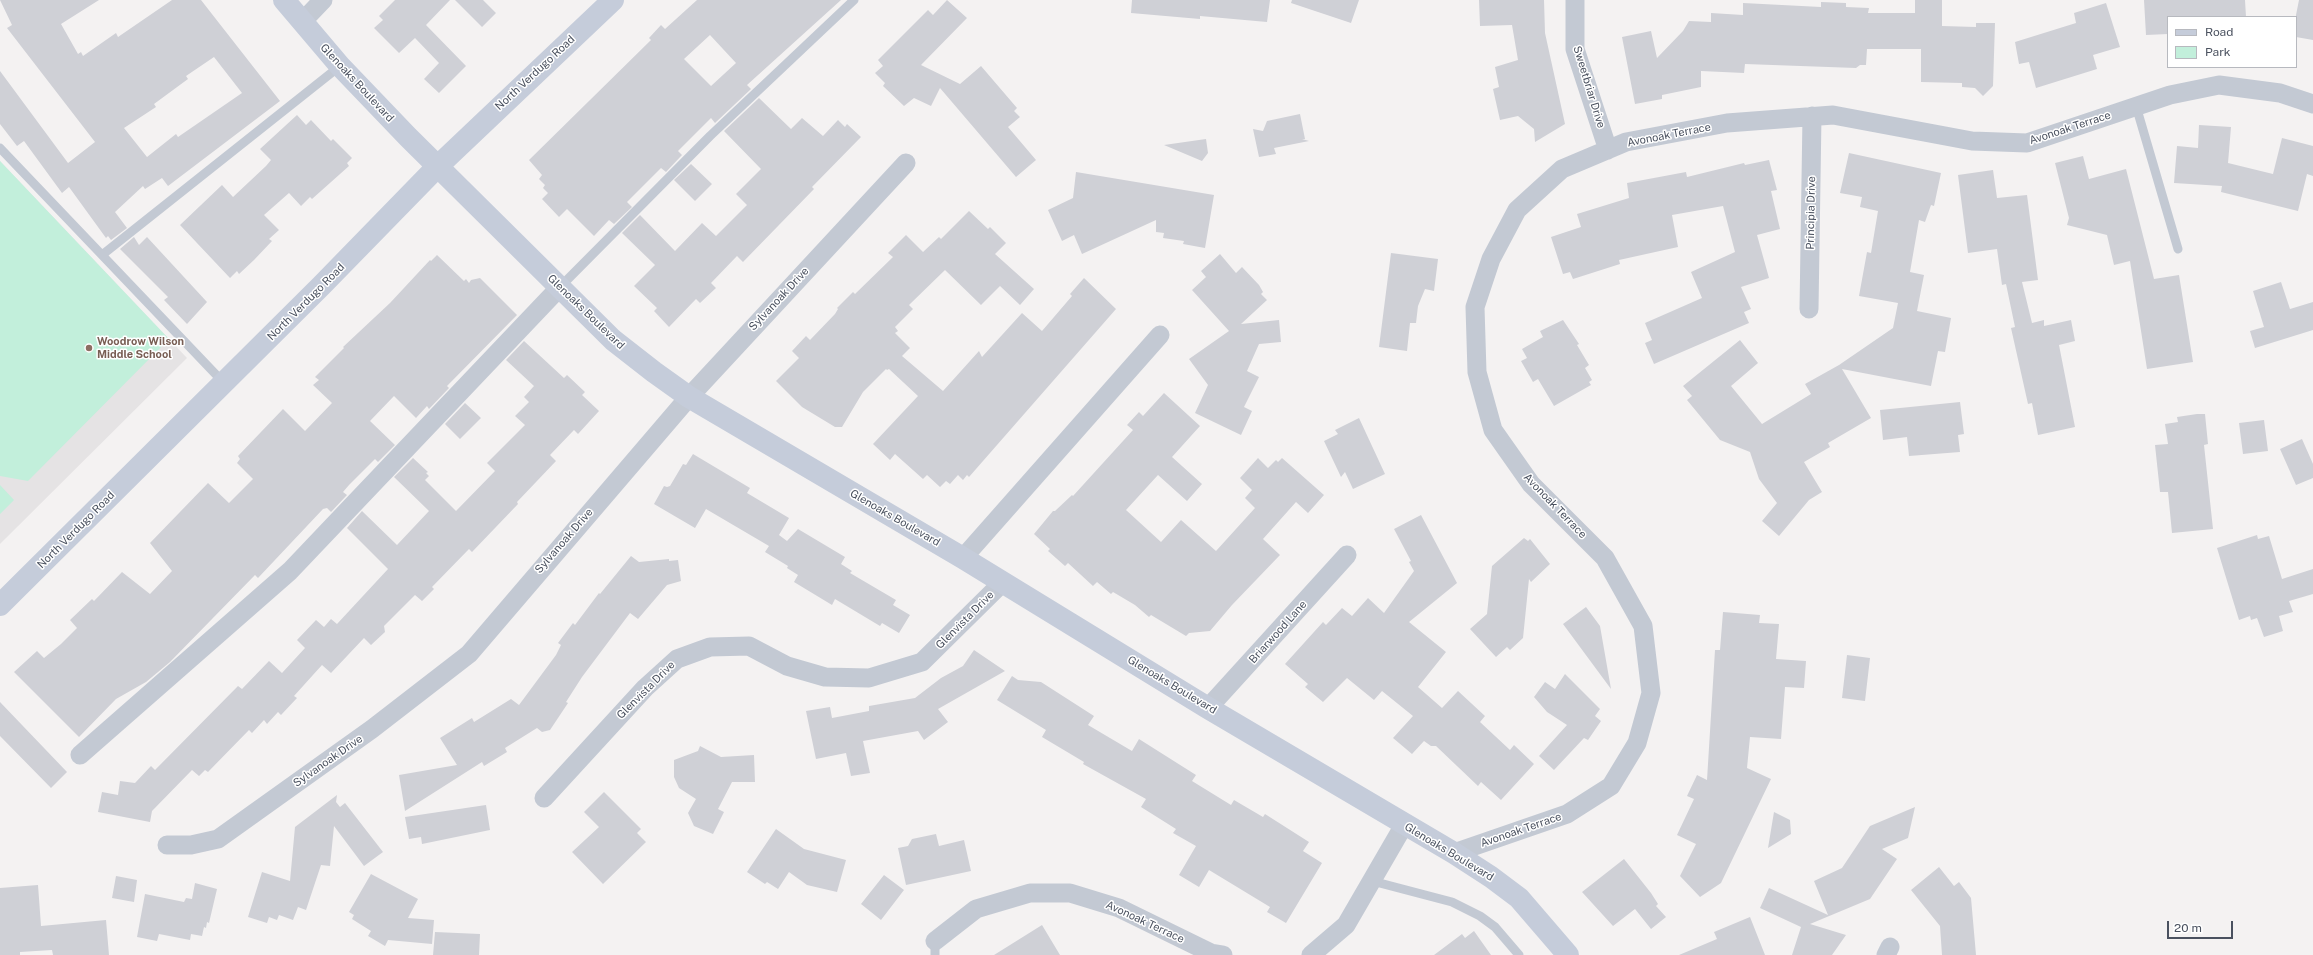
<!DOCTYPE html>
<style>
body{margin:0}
#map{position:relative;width:2313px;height:955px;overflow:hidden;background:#f4f2f2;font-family:"Public Sans",sans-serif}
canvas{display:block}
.legend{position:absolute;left:2167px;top:16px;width:130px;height:52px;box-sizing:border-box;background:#fff;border:1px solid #b7b9bf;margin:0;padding:5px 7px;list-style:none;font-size:12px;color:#4a515f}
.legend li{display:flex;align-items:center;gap:8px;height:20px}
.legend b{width:20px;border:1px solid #b7b9bf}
.scale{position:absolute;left:2167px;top:921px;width:66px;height:18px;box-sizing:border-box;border:2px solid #4a515f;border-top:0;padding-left:5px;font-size:12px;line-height:14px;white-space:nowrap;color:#4a515f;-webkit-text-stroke:3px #fff;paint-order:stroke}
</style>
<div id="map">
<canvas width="2313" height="955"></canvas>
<ul class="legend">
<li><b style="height:5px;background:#c5ccda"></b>Road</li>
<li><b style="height:11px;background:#c2efdb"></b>Park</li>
</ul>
<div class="scale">20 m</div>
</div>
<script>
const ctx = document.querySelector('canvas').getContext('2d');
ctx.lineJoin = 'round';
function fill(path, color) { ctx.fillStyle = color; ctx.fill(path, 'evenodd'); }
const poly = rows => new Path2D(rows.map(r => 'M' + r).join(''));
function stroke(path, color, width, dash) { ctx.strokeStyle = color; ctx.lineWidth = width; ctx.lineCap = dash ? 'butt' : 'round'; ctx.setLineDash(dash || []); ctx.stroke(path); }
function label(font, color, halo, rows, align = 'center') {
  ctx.font = font + ' "Public Sans",sans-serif'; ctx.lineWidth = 3; ctx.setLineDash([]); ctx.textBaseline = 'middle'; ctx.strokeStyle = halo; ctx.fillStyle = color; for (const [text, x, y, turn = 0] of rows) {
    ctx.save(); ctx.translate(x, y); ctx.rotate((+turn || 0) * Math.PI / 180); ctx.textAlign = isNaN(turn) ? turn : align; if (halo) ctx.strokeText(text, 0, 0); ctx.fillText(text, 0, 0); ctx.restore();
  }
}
const education = poly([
 [0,161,187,358,0,544]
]);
const green = poly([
 [0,161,169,339,28,481,0,476],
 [0,485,14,500,0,514]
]);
const building = poly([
 [0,0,99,0,61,24,78,54,81,52,83,56,116,33,118,37,172,0,201,0,280,101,168,186,162,178,145,189,143,186,115,212,127,228,111,240,108,236,106,238,69,187,62,193,24,141,17,146,0,124,0,71,68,163,95,142,7,28,12,25],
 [214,57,242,93,178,137,176,134,147,157,124,128,156,107,154,104,188,79,186,76],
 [395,0,450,0,426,25,466,66,439,93,424,79,439,63,415,38,399,53,374,28,383,20,379,16],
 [455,0,483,0,496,13,482,27],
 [697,0,841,0,747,85,751,89,715,123,711,118,678,151,682,155,666,172,661,168,627,202,632,207,614,224,609,220,594,236,567,209,559,217,542,199,548,193,543,188,545,185,539,179,542,175,529,160,651,40,649,38,661,25,665,29],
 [710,35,736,63,711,86,684,59],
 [947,0,967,18,921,65,960,84,981,66,1017,108,1014,111,1020,117,1008,127,1036,160,1016,177,940,88,931,106,914,98,904,106,883,86,885,83,875,73,883,66,878,60,928,10,933,15],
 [1132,0,1270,0,1267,22,1200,16,1200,19,1131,13],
 [1292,0,1359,0,1351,23,1291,3],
 [1479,0,1544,0,1545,33,1565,124,1535,142,1534,129,1518,116,1500,120,1493,89,1499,87,1495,67,1518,60,1512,25,1480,26],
 [1915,0,1942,0,1942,26,1976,27,1976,23,1995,23,1993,86,1983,96,1975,88,1962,87,1962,83,1921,82,1921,49,1867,49,1866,65,1860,65,1856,68,1745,64,1744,73,1701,71,1701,87,1662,95,1662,99,1635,104,1622,37,1651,31,1657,58,1683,31,1689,21,1711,22,1711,13,1743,15,1743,3,1821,7,1821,2,1846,3,1846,7,1869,8,1868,13,1915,13],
 [2144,0,2245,0,2246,17,2168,17,2168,34,2146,35],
 [2299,0,2313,0,2313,40,2296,37,2296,15],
 [2106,3,2120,47,2093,55,2097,69,2036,88,2029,62,2019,64,2015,42,2076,23,2074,13],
 [759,98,791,129,802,118,823,136,838,120,845,127,847,124,861,137,812,187,814,189,743,262,737,256,711,283,716,288,700,303,696,299,669,327,654,311,657,308,634,286,655,265,622,233,640,215,675,251,702,223,716,236,747,205,736,194,761,169,724,131],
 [1300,114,1305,139,1302,139,1309,141,1274,148,1276,154,1259,157,1253,129,1263,131,1267,121],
 [297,115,306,125,311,120,331,141,333,139,352,158,347,163,349,166,312,199,310,197,301,206,289,193,264,215,279,230,269,239,272,241,254,260,239,274,237,271,230,278,180,225,222,185,233,197,266,166,271,160,260,149],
 [2199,125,2231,127,2228,163,2273,174,2282,138,2313,146,2313,176,2307,174,2298,211,2221,192,2222,186,2174,183,2177,146,2198,148],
 [1206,139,1208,153,1202,161,1164,145],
 [1849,153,1941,173,1934,206,1931,205,1925,222,1919,220,1910,272,1924,275,1917,311,1951,318,1945,352,1938,351,1931,386,1842,369,1871,418,1828,443,1830,447,1804,462,1822,492,1809,500,1779,536,1762,521,1777,503,1759,479,1750,452,1720,440,1687,400,1692,396,1683,386,1740,340,1758,363,1731,386,1762,424,1811,394,1805,384,1839,365,1893,328,1898,303,1859,296,1867,252,1871,253,1878,211,1860,207,1862,197,1840,193],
 [2083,156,2089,179,2126,169,2154,279,2179,275,2193,362,2147,369,2130,261,2114,265,2107,235,2067,225,2069,218,2055,163],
 [1769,160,1777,190,1771,191,1780,229,1757,235,1769,278,1741,287,1751,309,1744,312,1749,323,1654,364,1645,343,1652,340,1645,323,1702,298,1691,272,1735,252,1723,206,1672,215,1678,247,1619,260,1620,264,1573,279,1570,272,1563,274,1551,237,1581,227,1577,214,1629,198,1627,183,1686,172,1687,177,1744,163,1745,165],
 [691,164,712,184,695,201,674,180],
 [1993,170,1997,198,2027,195,2038,280,2022,282,2032,323,2044,320,2044,326,2071,320,2075,341,2059,345,2075,427,2038,435,2032,403,2028,404,2011,328,2015,327,2006,284,2002,285,1997,249,1968,253,1958,175],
 [1076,172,1214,195,1205,248,1183,244,1184,241,1163,238,1164,233,1156,232,1156,220,1082,254,1074,235,1062,241,1048,210,1073,198],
 [969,211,988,229,990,227,1006,243,995,254,1034,289,1020,305,1000,286,981,305,945,270,909,305,913,309,895,327,898,331,895,333,910,348,902,356,943,391,979,351,982,357,1022,313,1042,331,1072,296,1070,294,1084,278,1116,309,969,477,967,475,963,480,958,475,950,484,946,481,940,487,927,475,923,479,895,454,890,460,873,444,918,396,889,369,887,370,886,369,863,392,842,427,835,427,802,407,776,381,799,358,792,351,806,336,810,340,835,314,838,309,837,308,853,292,855,294,893,257,888,253,906,235,923,252,939,237,941,239],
 [134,237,139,245,147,237,207,302,187,324,164,300,168,297,120,249],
 [1391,253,1438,259,1434,291,1425,289,1418,306,1416,323,1410,323,1407,351,1379,347],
 [1220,254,1236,273,1242,267,1259,285,1263,292,1261,294,1267,300,1241,324,1279,320,1281,342,1259,344,1247,371,1259,377,1244,407,1252,411,1241,435,1195,413,1208,385,1189,359,1229,331,1192,290,1206,277,1201,271],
 [437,255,464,281,466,279,469,283,471,280,480,278,517,315,447,386,449,388,429,409,427,406,416,418,394,396,370,421,395,445,378,462,375,459,349,485,343,492,347,495,331,512,327,508,323,509,258,578,255,575,170,662,146,682,116,699,79,737,14,672,37,651,44,658,61,644,77,628,70,620,92,599,94,601,122,572,150,594,172,571,150,543,208,483,229,503,253,479,237,463,240,459,238,456,283,409,305,431,332,403,313,385,319,380,315,377,344,348,343,347,390,303,430,260,431,261],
 [2281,282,2290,309,2313,302,2313,330,2255,348,2250,331,2264,327,2253,291],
 [1563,320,1579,344,1577,345,1589,365,1585,368,1592,380,1589,382,1591,385,1554,406,1538,379,1533,382,1521,361,1527,358,1522,349,1543,337,1540,331],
 [524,341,564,378,567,375,585,392,582,395,599,411,578,434,574,430,550,455,556,461,517,502,518,504,472,552,469,549,432,587,434,589,422,601,415,595,384,626,385,632,371,645,364,638,331,673,322,665,294,696,297,698,281,715,278,712,267,724,264,720,252,733,249,730,208,772,205,770,199,776,192,770,152,811,150,822,98,812,102,792,118,795,120,781,135,783,151,766,155,770,238,686,242,689,269,661,282,673,305,648,297,640,316,620,324,627,331,619,337,624,388,569,347,528,362,511,397,545,429,511,394,477,413,458,428,472,426,473,429,476,425,480,456,511,495,471,487,463,525,425,515,416,529,402,524,397,534,386,506,360],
 [1164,393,1200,426,1172,457,1202,484,1187,501,1158,475,1126,510,1161,542,1181,520,1216,551,1255,508,1245,498,1252,490,1240,478,1258,458,1268,468,1276,460,1278,462,1282,458,1324,495,1308,513,1296,502,1263,539,1280,555,1232,605,1210,631,1189,633,1186,636,1151,615,1149,617,1135,605,1113,592,1111,594,1097,582,1093,586,1068,563,1065,566,1048,551,1050,549,1034,534,1053,511,1055,511,1072,495,1073,496,1133,430,1127,425,1139,412,1143,416],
 [1960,402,1964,434,1958,435,1960,452,1909,456,1907,437,1883,440,1880,410],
 [465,403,481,418,460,439,445,424],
 [2197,414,2205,414,2208,444,2204,445,2213,529,2172,533,2168,492,2160,492,2155,445,2168,444,2165,424,2178,422,2177,417],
 [1359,418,1385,474,1353,489,1345,472,1341,477,1324,441,1338,434,1335,430],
 [2264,420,2268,451,2243,454,2239,423],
 [2302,439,2313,464,2313,478,2296,485,2280,449],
 [693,454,750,488,747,493,789,518,779,535,787,541,798,529,845,557,841,564,852,571,850,573,896,600,893,605,910,615,899,633,882,623,880,626,835,599,832,605,794,582,798,575,787,568,788,566,765,552,769,546,706,509,695,528,654,504,664,486,667,487,670,486,683,464,686,465],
 [1421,515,1457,583,1409,622,1446,652,1418,687,1442,708,1458,691,1485,716,1480,722,1510,750,1514,745,1534,764,1501,800,1481,782,1478,786,1436,746,1431,746,1424,741,1412,754,1393,738,1413,716,1382,691,1374,700,1347,678,1323,702,1305,687,1308,684,1285,664,1323,622,1326,625,1342,608,1352,616,1368,598,1384,613,1414,571,1409,562,1411,561,1394,529],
 [2257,535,2258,539,2269,536,2282,579,2313,569,2313,594,2289,601,2293,612,2279,616,2283,631,2264,637,2257,618,2251,620,2250,616,2239,620,2217,548],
 [1524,538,1528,541,1530,539,1550,564,1531,582,1529,579,1523,638,1510,650,1507,647,1496,657,1470,629,1487,614,1492,566],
 [631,556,639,562,669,559,669,561,678,560,681,581,667,585,638,619,630,613,582,677,566,702,568,703,550,730,542,732,537,728,505,748,507,752,484,766,482,762,405,811,399,775,457,765,440,738,472,718,474,722,511,699,519,705,556,655,561,645,558,643,573,623,575,625,599,593,600,594],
 [1586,607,1600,626,1611,689,1563,624],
 [1723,612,1760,615,1759,623,1779,624,1776,659,1806,661,1804,688,1785,687,1781,739,1750,737,1747,768,1771,779,1721,883,1700,897,1680,876,1696,844,1677,835,1694,799,1687,796,1697,775,1707,780,1715,650,1720,650],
 [974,650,1005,671,938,709,948,722,924,740,918,731,863,741,870,773,851,776,846,753,816,759,806,711,830,707,832,718,869,711,869,706,915,698,941,678,963,666],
 [1847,655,1870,658,1865,701,1842,698],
 [1565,674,1600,709,1595,716,1601,721,1588,740,1584,738,1554,770,1539,756,1567,725,1547,712,1534,697,1545,682,1555,689],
 [1012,676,1018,680,1041,682,1094,716,1088,725,1132,751,1139,739,1196,775,1192,781,1231,805,1234,800,1263,817,1265,814,1309,842,1303,851,1322,863,1286,923,1267,912,1270,907,1209,870,1199,887,1179,875,1196,846,1173,833,1176,829,1141,807,1146,799,1083,764,1084,762,1042,737,1046,730,997,700],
 [0,702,67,772,51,788,0,736],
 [700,746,721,757,754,755,755,782,732,782,718,809,724,812,713,834,694,826,688,813,696,799,679,788,674,777,674,760,698,751],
 [604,792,641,829,637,833,646,842,603,884,572,852,599,827,584,812],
 [337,795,336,802,340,807,345,803,383,852,364,866,334,826,330,866,321,865,306,910,298,907,293,920,279,915,277,920,269,917,267,923,248,917,262,872,290,881,295,827],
 [486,805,490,830,422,844,421,837,409,839,405,817],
 [1915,807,1908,838,1882,849,1897,859,1870,899,1810,924,1846,935,1832,955,1792,955,1801,927,1760,908,1769,888,1828,915,1814,881,1842,868,1870,826],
 [1774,812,1790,820,1791,834,1768,848],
 [776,829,804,849,846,860,837,892,807,885,789,872,778,889,767,882,765,884,747,872],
 [936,834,939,846,964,840,971,871,906,885,898,848,908,846,912,839],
 [1624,859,1651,893,1658,904,1656,906,1666,917,1651,929,1635,909,1613,926,1582,892],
 [1939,867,1954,886,1959,882,1971,898,1976,955,1942,955,1940,926,1911,890],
 [371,874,418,899,408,918,434,920,432,944,388,940,385,946,368,936,371,931,352,919,354,915,349,912],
 [884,875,904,890,881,920,861,904],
 [116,876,137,880,134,902,112,898],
 [195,883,217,889,209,923,207,922,206,928,204,927,202,936,191,934,190,940,159,934,157,941,137,937,145,894,184,902,186,898,192,899],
 [38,885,41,926,106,920,109,955,53,955,52,950,20,952,20,955,0,955,0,888],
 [1750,917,1765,955,1679,955,1717,939,1714,932],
 [1042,925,1060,955,994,955],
 [1474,931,1491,955,1434,955,1462,934,1465,938],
 [435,932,480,934,479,955,433,955]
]);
const lane = poly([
 [2136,106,2178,249],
 [0,148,224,383],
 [102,255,340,66],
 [560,287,710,136,854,0],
 [1372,881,1452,902,1480,916,1495,927,1519,955],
 [935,955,935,941]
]);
const street = poly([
 [1575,0,1575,49,1608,150],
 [302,22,323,0],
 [1809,309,1812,116],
 [963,558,1160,335],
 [1208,708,1347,555],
 [80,755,290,571,560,287],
 [544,798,645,688,677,659,710,647,749,646,787,666,825,677,869,678,922,662,1002,583],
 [167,845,191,845,218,839,372,729,469,654,689,397,906,163],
 [1454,853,1567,814,1611,786,1637,743,1651,693,1643,626,1605,558,1531,484,1493,430,1477,372,1475,307,1491,259,1517,210,1562,169,1626,142,1727,123,1833,115,1972,141,2027,143,2170,95,2219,85,2280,93,2313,104],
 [935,941,976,909,1030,893,1070,893,1119,908,1211,953,1223,955],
 [1311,955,1346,925,1404,825],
 [1886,955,1890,947]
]);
const secondary = poly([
 [284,0,340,66,408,137,613,340,654,372,689,397,963,558,1208,708,1454,853,1491,877,1519,898,1568,955],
 [0,605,321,286,438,166,613,0]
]);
const markers = [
 [89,348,4,"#8d6e63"]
];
const streetNames = [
 ["North Verdugo Road",535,73,-43],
 ["Glenoaks Boulevard",357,83,47],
 ["Sweetbriar Drive",1589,87,73],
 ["Avonoak Terrace",2070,128,-18],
 ["Avonoak Terrace",1669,135,-11],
 ["Principia Drive",1811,213,-89],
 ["Sylvanoak Drive",779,299,-47],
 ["North Verdugo Road",306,302,-45],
 ["Glenoaks Boulevard",586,312,44],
 ["Avonoak Terrace",1555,506,46],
 ["Glenoaks Boulevard",895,518,30],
 ["North Verdugo Road",76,530,-45],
 ["Sylvanoak Drive",564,541,-49],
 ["Glenvista Drive",965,620,-45],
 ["Briarwood Lane",1278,632,-48],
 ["Glenoaks Boulevard",1172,685,31],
 ["Glenvista Drive",646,690,-45],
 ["Sylvanoak Drive",328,761,-35],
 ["Avonoak Terrace",1521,830,-19],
 ["Glenoaks Boulevard",1449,852,31],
 ["Avonoak Terrace",1145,922,25]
];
const educationNames = [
 ["Woodrow Wilson",97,342],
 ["Middle School",97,355]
];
fill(education, '#e5e3e4');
fill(green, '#c2efdb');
fill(building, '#cfd0d6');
stroke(lane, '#c3c9d3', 9);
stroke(street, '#c3c9d3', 19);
stroke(secondary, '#c5ccda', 22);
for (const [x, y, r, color] of markers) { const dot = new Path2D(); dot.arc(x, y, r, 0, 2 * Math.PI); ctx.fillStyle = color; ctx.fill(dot); stroke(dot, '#fff', 1.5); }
label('11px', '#4a515f', '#fff', streetNames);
label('bold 11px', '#785e54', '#fff', educationNames, 'left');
</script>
